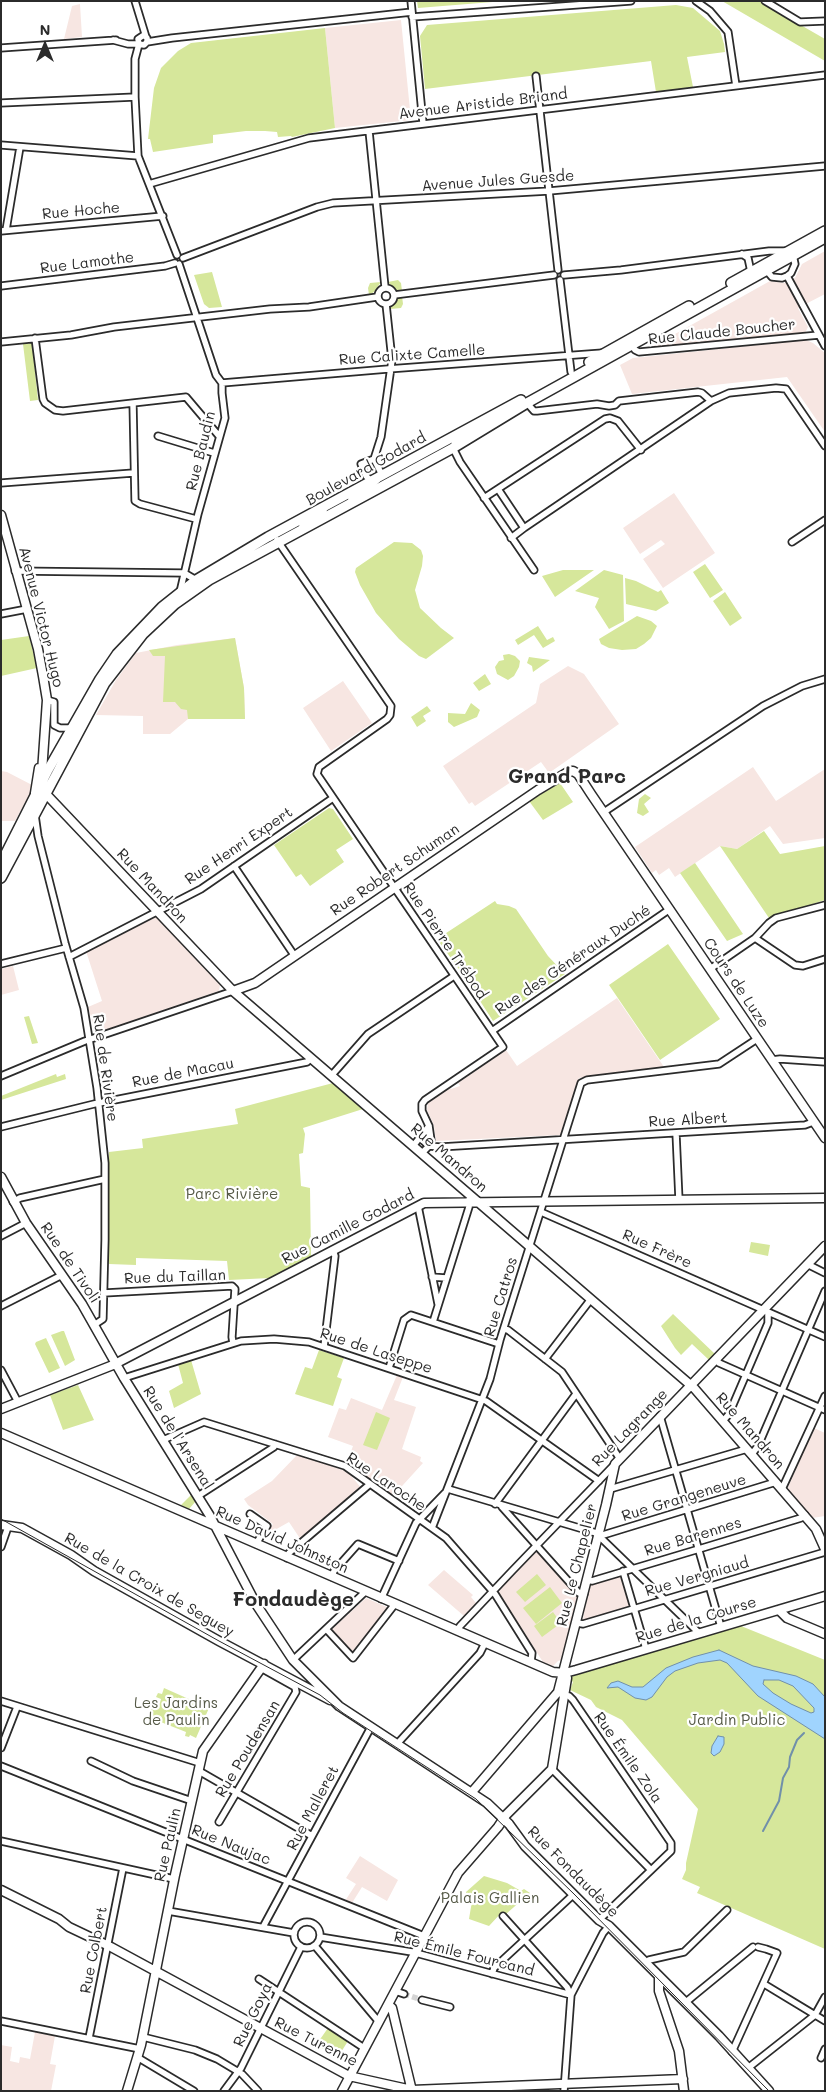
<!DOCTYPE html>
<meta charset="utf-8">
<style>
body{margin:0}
#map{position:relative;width:826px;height:2092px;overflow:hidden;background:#fff;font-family:Mali,sans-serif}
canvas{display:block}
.frame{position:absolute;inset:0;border:2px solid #2b2b2b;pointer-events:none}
.north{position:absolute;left:20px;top:20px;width:50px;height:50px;-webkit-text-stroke:4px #fff;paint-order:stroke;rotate:0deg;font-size:14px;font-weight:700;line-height:20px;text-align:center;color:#2b2b2b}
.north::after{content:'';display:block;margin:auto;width:18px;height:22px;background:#2b2b2b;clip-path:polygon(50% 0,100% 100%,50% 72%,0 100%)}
</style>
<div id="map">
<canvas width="826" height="2092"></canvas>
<div class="frame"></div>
<div class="north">N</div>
</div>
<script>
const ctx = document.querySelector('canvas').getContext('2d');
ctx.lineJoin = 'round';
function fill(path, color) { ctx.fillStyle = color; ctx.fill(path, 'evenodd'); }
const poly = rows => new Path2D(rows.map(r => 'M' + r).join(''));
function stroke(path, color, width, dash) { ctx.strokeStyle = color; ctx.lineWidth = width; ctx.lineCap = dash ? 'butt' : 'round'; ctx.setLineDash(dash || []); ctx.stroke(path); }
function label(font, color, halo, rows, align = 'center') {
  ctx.font = font + ' Mali,sans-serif'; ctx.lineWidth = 4.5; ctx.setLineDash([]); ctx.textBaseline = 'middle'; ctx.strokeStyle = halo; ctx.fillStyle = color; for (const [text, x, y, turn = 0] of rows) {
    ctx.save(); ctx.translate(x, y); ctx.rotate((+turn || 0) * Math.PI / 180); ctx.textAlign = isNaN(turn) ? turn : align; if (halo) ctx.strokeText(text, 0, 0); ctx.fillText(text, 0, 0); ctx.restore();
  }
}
const built = poly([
 [80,4,82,37,64,39,72,6],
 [401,20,411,120,335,128,325,28],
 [825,251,825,294,798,308,808,327,805,333,798,334,799,341,806,340,813,343,825,353,825,432,787,377,632,394,620,365,633,358,795,341,795,334,650,348,770,281,784,283,795,278,802,264],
 [674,493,715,553,663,588,643,559,665,544,661,540,640,554,623,528],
 [235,638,244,688,245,719,188,719,170,734,143,734,143,716,96,715,116,680,136,653,177,645],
 [568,666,584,674,619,724,549,773,541,762,475,806,472,802,469,804,443,766,536,703,540,684],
 [343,681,372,723,331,751,303,708],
 [753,767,776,801,825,769,825,838,783,844,770,826,737,849,720,846,675,877,669,868,659,875,656,870,652,873,635,847],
 [1,771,7,772,34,786,15,821,1,821],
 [156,917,220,985,219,991,96,1033,88,1007,102,1001,86,951],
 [13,966,19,990,1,995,1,969],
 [617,998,664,1067,579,1078,560,1135,436,1141,434,1126,427,1110,428,1103,450,1088,451,1089,460,1086,458,1083,506,1050,517,1066],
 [397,1375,403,1377,394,1400,416,1407,402,1449,421,1457,420,1461,423,1463,393,1496,347,1462,353,1446,328,1437,339,1408,346,1410,351,1398,382,1410],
 [814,1428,825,1433,825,1516,812,1518,789,1491,788,1487],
 [298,1454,348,1472,362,1489,301,1540,289,1522,273,1531,270,1528,273,1524,248,1505,244,1499,272,1481],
 [537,1551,577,1596,577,1605,585,1607,591,1584,620,1575,630,1607,583,1621,584,1610,576,1609,564,1659,558,1661,553,1666,543,1662,498,1592],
 [444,1570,473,1595,471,1597,476,1603,464,1616,428,1585],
 [366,1598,389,1608,353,1654,331,1630],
 [360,1856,398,1880,387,1901,362,1887,352,1903,345,1901,356,1884,346,1878],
 [35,2032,55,2036,50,2064,56,2065,51,2091,1,2091,1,2045,12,2047,10,2061,19,2063,20,2057,30,2059]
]);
const green = poly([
 [417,1,505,1,418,8],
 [722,1,759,1,825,39,825,61],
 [676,5,693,8,720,31,724,44,725,52,687,57,693,87,656,92,651,61,425,89,420,36,427,25],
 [325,28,335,128,292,137,291,136,278,137,277,132,265,131,246,131,213,135,213,143,153,152,150,139,148,139,154,88,161,68,178,51,191,43],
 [212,272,222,307,209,308,204,304,194,275],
 [398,280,401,283,402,291,396,290,388,282],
 [381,282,374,292,369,295,368,288,370,283],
 [402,296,403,304,401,308,390,309,397,299],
 [32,343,38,400,30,401,23,344],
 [394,542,412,543,421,550,423,556,422,566,415,590,420,608,441,628,454,638,426,659,419,656,399,639,376,613,360,585,355,572,356,568],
 [705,564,723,590,710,598,693,572],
 [563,570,594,570,555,597,542,576],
 [604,570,623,575,624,621,609,629,595,607,599,598,575,591],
 [625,578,636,581,658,592,661,590,669,603,656,611,626,604],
 [725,592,742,618,730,626,713,601],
 [637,616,651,621,657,626,651,638,644,644,636,649,622,650,609,648,601,644,599,639],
 [538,626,547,640,553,637,555,641,543,648,534,635,518,645,515,640],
 [29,636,37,668,1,676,1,640],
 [235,638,244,688,245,719,188,719,187,710,181,709,175,702,163,702,165,656,153,656,149,650],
 [509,654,515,656,520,661,519,667,514,676,508,680,497,674,495,667,499,661,504,660,503,655],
 [529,657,550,660,533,672,532,666,527,663],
 [485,674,491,684,479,691,473,683],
 [471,703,480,710,477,717,454,727,448,722,448,713,465,714],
 [427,706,431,711,423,716,426,721,417,727,411,717],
 [560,783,573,802,543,820,529,801],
 [645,794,651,798,644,804,649,812,643,816,637,813,639,799],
 [329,808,333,809,353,839,336,850,344,862,310,886,301,874,296,877,274,845],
 [764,831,780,854,825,846,825,900,769,918,720,846,737,849],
 [695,863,743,934,727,941,680,873],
 [495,901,497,904,509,906,516,909,548,956,565,974,493,1021,471,987,474,984,472,981,469,983,464,976,467,974,465,970,461,972,437,939],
 [668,944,720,1019,660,1060,609,985],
 [29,1016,38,1043,32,1044,24,1017],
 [56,1074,57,1077,65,1074,66,1079,1,1100,1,1096],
 [333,1083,363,1109,303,1128,305,1134,303,1153,299,1154,301,1186,310,1188,311,1256,270,1278,229,1280,227,1261,136,1258,136,1265,109,1264,109,1152,143,1148,142,1139,238,1124,235,1109],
 [751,1242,770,1245,768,1256,749,1252],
 [673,1314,715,1354,709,1360,692,1344,681,1355,675,1348,661,1326],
 [62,1331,64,1331,75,1360,65,1366,51,1335],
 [46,1338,60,1368,49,1373,35,1344,36,1342],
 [319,1350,344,1358,337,1377,342,1379,333,1406,295,1394,305,1367,312,1369],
 [191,1360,201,1394,174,1408,169,1391,183,1383,178,1364],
 [78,1385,94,1420,63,1430,50,1395],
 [376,1412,390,1418,377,1450,363,1445],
 [192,1494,196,1501,189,1509,181,1505],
 [537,1574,546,1585,525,1602,516,1592],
 [550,1587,562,1603,536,1624,523,1608],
 [553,1612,561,1623,542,1637,534,1626],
 [741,1626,825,1660,825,1949,697,1893,700,1887,682,1879,686,1870,686,1863,698,1809,622,1720,596,1707,591,1700,570,1690,573,1682,567,1678,702,1636],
 [164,1688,209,1708,196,1738,190,1735,189,1737,185,1736,186,1732,148,1717,152,1707,157,1709,159,1706,161,1699,156,1697,158,1693,162,1694],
 [484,1876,507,1883,521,1891,524,1889,530,1893,506,1914,502,1912,489,1926,469,1919,472,1901,466,1898,466,1892],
 [328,2028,348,2041,338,2057,316,2045]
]);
const water = poly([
 [719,1650,753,1666,796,1676,813,1684,825,1697,825,1739,758,1696,727,1663,720,1660,698,1663,675,1671,667,1677,652,1697,646,1700,635,1698,618,1687,607,1688,611,1683,618,1681,632,1687,643,1687,666,1668,693,1657,719,1650],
 [764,1680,779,1680,793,1686,814,1708,814,1712,811,1713,791,1704,773,1693,763,1684,764,1680],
 [718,1736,724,1737,724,1744,720,1752,714,1756,711,1753,712,1746,718,1736]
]);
const stream = poly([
 [763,1831,779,1801,783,1778,789,1767,790,1757,797,1740,804,1733]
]);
const streetTunnel = poly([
 [404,1994,422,2000]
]);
const street = poly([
 [135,1,146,37],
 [411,1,423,123],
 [696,1,710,11,728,32,736,86],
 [765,1,800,22,825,21],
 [412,17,631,1],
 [113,40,128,44,139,44,135,59,135,97,138,156,177,255],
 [147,42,147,38,144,35,138,39,139,44,144,45,147,42,172,38,412,12],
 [1,48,116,40],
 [536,76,558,270],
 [1,103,135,97],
 [369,131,385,287],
 [1,145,138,156],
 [149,184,309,138,825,75],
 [6,230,20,147],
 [1,231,163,216],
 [742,254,748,258,751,272],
 [183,258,317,207,333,203,549,191,825,166],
 [179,264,216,375,222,383],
 [564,275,621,270,769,251,787,251,793,255,795,264,791,273,787,276,782,278,772,277,766,270],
 [787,276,825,346],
 [560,280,571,372],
 [1,286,165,266,175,263],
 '378 296a8 8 0 1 1 16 0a8 8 0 1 1-16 0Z',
 [394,295,554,275],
 [35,338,43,399,45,403,55,410,63,411,133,403],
 [1,342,71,335,114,327,270,309,309,307,377,297],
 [632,345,635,350,639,352,819,335],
 [222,383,388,369,602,353],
 [527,403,534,411,537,411,597,404,609,406,615,405,619,401,698,392,702,393,711,401],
 [158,436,214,453],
 [453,448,460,462,534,570],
 [453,448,455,441,466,435],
 [374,459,381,437,392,360,386,304],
 [372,482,366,476,361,464,374,459],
 [1,483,133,473],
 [498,489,524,528,511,538],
 [484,498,605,419,610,418,618,421,641,450],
 [351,499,372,486,382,475,374,459],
 [196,519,140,504,135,501,133,403,186,397,219,436],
 [302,525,324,511],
 [524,528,711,401,729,393,776,388,786,389,825,446],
 [277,540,391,706,390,715,387,719,319,767,317,774,503,1047,425,1100,422,1104,422,1111,429,1126,431,1140,429,1146,422,1153],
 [792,542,825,520],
 [15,571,184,573,196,580],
 [180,592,198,514,225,418,222,393,222,383],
 [1,614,27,609],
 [47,700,54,702,54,725,60,728,72,728],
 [604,812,763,706,802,686,825,679],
 [35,815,38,836,65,943,84,1008,97,1088,105,1163,105,1240,103,1319,94,1325],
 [234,866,294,955],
 [755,938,795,965,803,966,825,959],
 [69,957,201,889,333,798],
 [1,964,66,948],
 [710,969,755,938,769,923,776,918,825,905],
 [492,1031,670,909],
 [772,1060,780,1059,825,1062],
 [1,1076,85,1041,233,991],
 [331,1076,368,1034,454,976],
 [1,1127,94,1104,307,1062,311,1058],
 [676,1133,679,1200],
 [420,1138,429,1146,440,1147,805,1125,813,1122],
 [413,1146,429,1126],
 [13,1202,20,1198,105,1179],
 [418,1206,438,1304],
 [541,1212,825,1337],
 [1,1236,26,1223],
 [807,1264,825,1273],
 [432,1277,446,1278],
 [104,1293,232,1286,235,1289,232,1337,233,1343],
 [1,1306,62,1275],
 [433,1322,469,1207,469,1200],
 [504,1329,508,1330,562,1372,620,1459],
 [324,1347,335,1256,333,1250],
 [545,1359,591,1299],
 [716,1359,719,1363,825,1410],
 [389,1368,404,1320,411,1315,499,1344],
 [1,1370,18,1402],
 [124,1378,241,1341,274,1339,309,1342,486,1401,599,1481],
 [660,1416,721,1627],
 [723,1421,729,1414,768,1323,768,1312],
 [163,1440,204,1422,345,1466,446,1538,495,1594,532,1653,531,1662],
 [752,1454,758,1446,825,1291],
 [448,1489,603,1535,776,1482],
 [610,1489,747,1449],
 [782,1489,825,1396],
 [198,1496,274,1447,275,1444],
 [495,1504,576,1394],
 [502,1507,579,1593,584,1594],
 [250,1514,267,1526,256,1544],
 [432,1528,490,1379,500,1340,581,1083,587,1080,719,1064,757,1039],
 [598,1535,699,1633],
 [1,1547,8,1527],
 [287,1558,289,1553,370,1484],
 [623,1571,646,1649],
 [332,1577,334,1571,358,1544,399,1561],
 [587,1580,592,1581,699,1549,801,1518,805,1515],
 [381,1599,416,1523,445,1493],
 [577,1623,583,1624,825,1552],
 [327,1630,353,1658,395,1604],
 [457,1631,460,1626,512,1571,615,1464],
 [293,1660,365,1592],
 [562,1695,569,1696,573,1700,671,1843,671,1851,599,1920],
 [1,1701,200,1763],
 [397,1744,480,1653,485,1643],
 [1,1748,17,1707],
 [91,1761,133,1781,192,1801],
 [1,1766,424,1936],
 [552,1769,651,1870],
 [199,1771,312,1836],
 [219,1822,296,1692,295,1687,261,1668],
 [1,1841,174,1879],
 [168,1911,294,1933],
 [503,1916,567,1987,571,1995],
 '294 1935a13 13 0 1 1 26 0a13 13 0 1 1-26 0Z',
 [263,1927,371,1727],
 [320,1937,412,1952,571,1995],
 [315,1946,379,2022],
 [646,1963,649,1960,684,1952,727,1910],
 [492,1974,494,1968,574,1894],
 [259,1979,364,2048],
 [764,1984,825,2021],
 [395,1991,404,1994],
 [422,2000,450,2007],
 [686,2002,753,1947],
 [1,2021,140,2049],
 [143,2037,195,2050,217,2059,242,2074,258,2091],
 [89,2038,123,1868],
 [732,2052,777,1953,766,1949,758,1947],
 [137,2057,194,2091],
 [821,2058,825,2049],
 [748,2068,815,2015,825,1997],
 [224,2091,241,2068,301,1947],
 [564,2091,571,1995,603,1933,609,1926]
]);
const secondary = poly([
 [1,515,38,649,43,676,47,700,42,772,46,794],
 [35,793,39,768],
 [46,794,233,991,694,1388,816,1529,825,1549],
 [233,991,255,983,538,790,568,772,573,771,578,774,591,794,825,1138],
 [1,1177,26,1223,82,1304,124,1378,210,1516,256,1604,293,1660,339,1706,487,1803,509,1824,525,1846,599,1920,609,1926,719,2036,769,2091],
 [1,1409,113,1365,424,1203,825,1198],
 [1,1433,553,1672,565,1673,576,1670,825,1596],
 [1,1525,22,1528,71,1555,94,1571,219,1641,330,1700],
 [779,1610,787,1618,825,1634],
 [472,1792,558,1692,606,1505,615,1464,825,1246],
 [1,1890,59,1919,69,1927,111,1947,349,2076,412,2090,683,2079],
 [659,1977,659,1991,679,2051,684,2091],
 [388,2005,392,2008,412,2091],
 [127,2091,141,2045,175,1875,203,1751,264,1664],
 [342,2091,458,1873,498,1827,506,1815,552,1769,567,1678,565,1673]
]);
const primary = poly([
 [731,283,825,231],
 [589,362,689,306],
 [1,863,48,770,100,679,117,654,162,607,196,580,268,537,521,400],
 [1,878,105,683,143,634,175,604,209,580,453,448,527,403,825,238]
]);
const tram = poly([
 [1,1519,219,1641,320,1695,343,1713,476,1799,574,1894,769,2091]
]);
const streetNames = [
 ["Avenue Aristide Briand",483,104,-7],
 ["Avenue Jules Guesde",498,181,-4],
 ["Rue Hoche",81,211,-5],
 ["Rue Lamothe",87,263,-7],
 ["Rue Claude Boucher",722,332,-6],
 ["Rue Calixte Camelle",412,355,-4],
 ["Rue Baudin",201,451,-76],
 ["Boulevard Godard",366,469,-29],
 ["Avenue Victor Hugo",41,617,76],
 ["Rue Henri Expert",239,846,-34],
 ["Rue Robert Schuman",395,870,-34],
 ["Rue Mandron",152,886,47],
 ["Rue Pierre Trébod",445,941,56],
 ["Rue des Généraux Duché",573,960,-34],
 ["Cours de Luze",736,983,56],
 ["Rue de Rivière",105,1068,82],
 ["Rue de Macau",183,1073,-11],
 ["Rue Albert",688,1120,-3],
 ["Rue Mandron",449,1158,41],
 ["Rue Camille Godard",348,1227,-27],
 ["Rue Frère",657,1249,24],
 ["Rue de Tivoli",70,1263,56],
 ["Rue du Taillan",175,1277,-2],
 ["Rue Catros",501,1297,-73],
 ["Rue de Laseppe",376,1351,18],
 ["Rue Lagrange",630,1428,-46],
 ["Rue Mandron",750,1431,49],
 ["Rue de l'Arsenal",178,1438,58],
 ["Rue Laroche",386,1482,34],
 ["Rue Grangeneuve",684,1498,-17],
 ["Rue Barennes",693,1537,-17],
 ["Rue David Johnston",282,1540,24],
 ["Rue Le Chapelier",577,1565,-76],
 ["Rue Vergniaud",697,1577,-16],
 ["Rue de la Croix de Seguey",149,1585,30],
 ["Rue de la Course",696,1620,-17],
 ["Rue Poudensan",248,1749,-59],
 ["Rue Émile Zola",628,1758,55],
 ["Rue Malleret",313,1808,-62],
 ["Rue Paulin",168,1845,-77],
 ["Rue Naujac",231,1845,22],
 ["Rue Fondaudège",573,1872,45],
 ["Rue Colbert",94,1950,-79],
 ["Rue Émile Fourcand",464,1954,14],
 ["Rue Goya",253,2015,-64],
 ["Rue Turenne",316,2042,27]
];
const parkNames = [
 ["Parc Rivière",232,1194],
 ["Les Jardins",176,1703],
 ["de Paulin",176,1720],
 ["Jardin Public",737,1720],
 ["Palais Gallien",490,1898]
];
const districtNames = [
 ["Grand Parc",567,777],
 ["Fondaudège",293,1600]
];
fill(built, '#f7e6e2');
fill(green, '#d6e79b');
fill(water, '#a0d4fe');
stroke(water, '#7190aa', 1);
stroke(stream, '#7190aa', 2);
stroke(streetTunnel, '#d5d5d5', 5.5, [5.5, 3]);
stroke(street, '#2b2b2b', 9);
stroke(secondary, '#2b2b2b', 11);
stroke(primary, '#2b2b2b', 12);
stroke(street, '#fff', 5.5);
stroke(secondary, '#fff', 8);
stroke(primary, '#fff', 9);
stroke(tram, '#2b2b2b', 1);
label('15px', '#2b2b2b', '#fff', streetNames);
label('15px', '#565a47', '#fff', parkNames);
label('bold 20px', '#2b2b2b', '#fff', districtNames);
</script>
